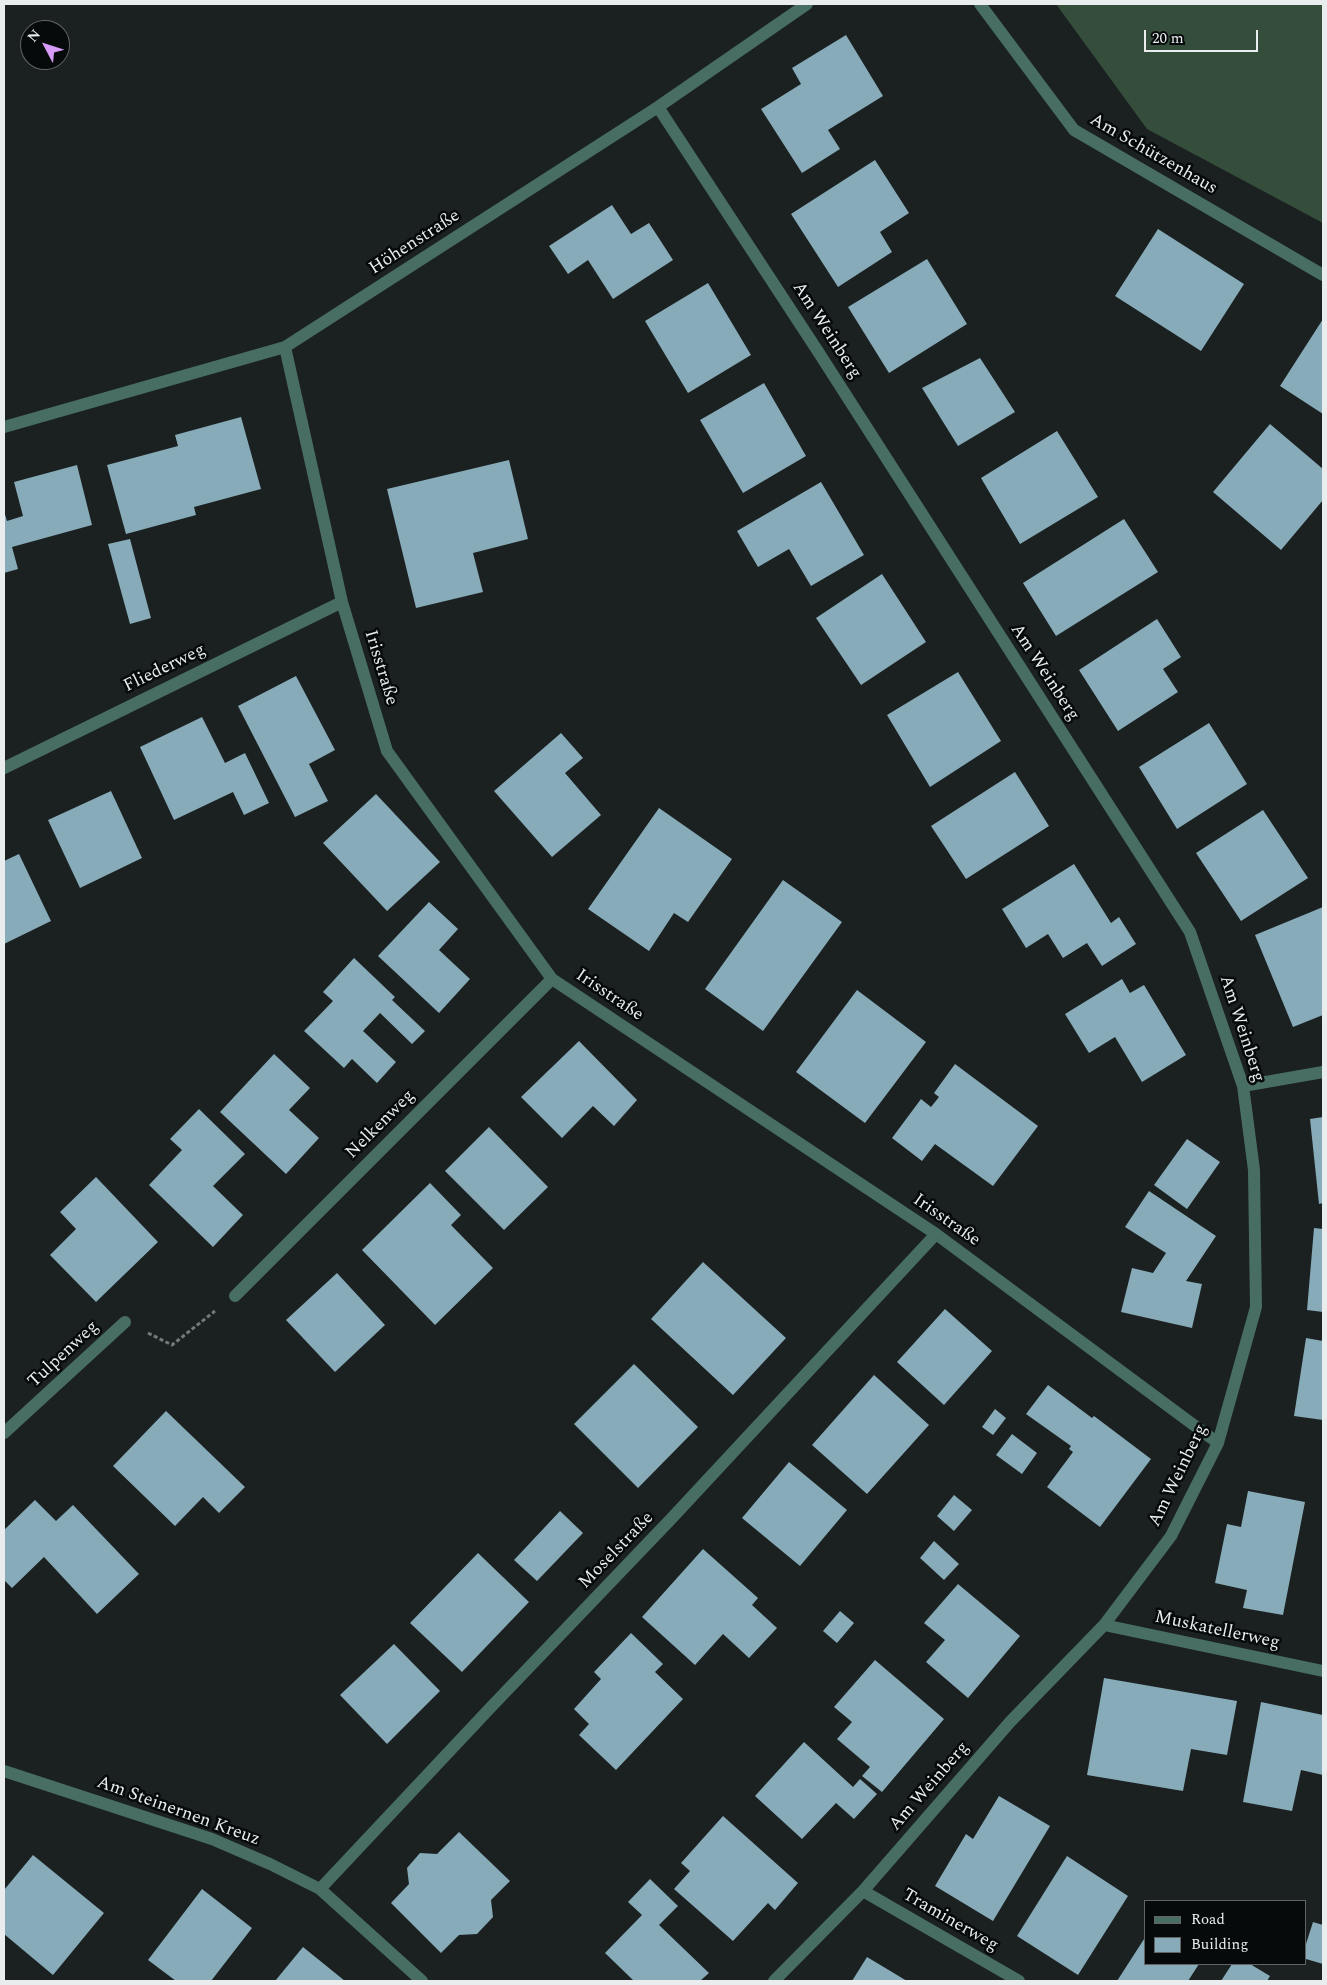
<!DOCTYPE html>
<meta charset="utf-8">
<style>
body{margin:0}
#map{position:relative;width:1327px;height:1985px;overflow:hidden;background:#1b2121;font-family:Spectral,serif}
canvas{display:block}
.frame{position:absolute;inset:0;border:5px solid #e9eded;pointer-events:none}
.legend{position:absolute;left:1144px;top:1900px;width:162px;height:65px;box-sizing:border-box;background:#070a0a;border:1px solid #616565;margin:0;padding:6px 9px;list-style:none;font-size:15px;color:#e9eded}
.legend li{display:flex;align-items:center;gap:10px;height:25px}
.legend b{width:25px;border:1px solid #616565}
.north{position:absolute;left:20px;top:20px;width:50px;height:50px;box-sizing:border-box;background:#070a0a;border:1px solid #616565;border-radius:50%;rotate:310deg;font-size:14px;font-weight:700;line-height:20px;text-align:center;color:#e9eded}
.north::after{content:'';display:block;margin:auto;width:18px;height:22px;background:#d79bf9;clip-path:polygon(50% 0,100% 100%,50% 72%,0 100%)}
.scale{position:absolute;left:1144px;top:30px;width:114px;height:22px;box-sizing:border-box;border:2px solid #e9eded;border-top:0;padding-left:6px;font-size:15px;line-height:18px;white-space:nowrap;color:#e9eded;-webkit-text-stroke:4px #070a0a;paint-order:stroke}
</style>
<div id="map">
<canvas width="1327" height="1985"></canvas>
<div class="frame"></div>
<ul class="legend">
<li><b style="height:6px;background:#486e63"></b>Road</li>
<li><b style="height:14px;background:#87abb8"></b>Building</li>
</ul>
<div class="north">N</div>
<div class="scale">20 m</div>
</div>
<script>
const ctx = document.querySelector('canvas').getContext('2d');
ctx.lineJoin = 'round';
function fill(path, color) { ctx.fillStyle = color; ctx.fill(path, 'evenodd'); }
const poly = rows => new Path2D(rows.map(r => 'M' + r).join(''));
function stroke(path, color, width, dash) { ctx.strokeStyle = color; ctx.lineWidth = width; ctx.lineCap = dash ? 'butt' : 'round'; ctx.setLineDash(dash || []); ctx.stroke(path); }
function label(font, color, halo, rows, align = 'center') {
  ctx.font = font + ' Spectral,serif'; ctx.lineWidth = 5; ctx.setLineDash([]); ctx.textBaseline = 'middle'; ctx.strokeStyle = halo; ctx.fillStyle = color; for (const [text, x, y, turn = 0] of rows) {
    ctx.save(); ctx.translate(x, y); ctx.rotate((+turn || 0) * Math.PI / 180); ctx.textAlign = isNaN(turn) ? turn : align; if (halo) ctx.strokeText(text, 0, 0); ctx.fillText(text, 0, 0); ctx.restore();
  }
}
const forest = poly([
 [1056,4,1323,4,1323,223,1147,129]
]);
const building = poly([
 [846,35,883,96,828,130,840,149,802,173,761,109,801,84,792,68],
 [875,160,909,213,880,232,892,252,838,287,791,214],
 [612,205,631,234,649,223,673,260,613,299,588,260,568,274,549,246],
 [1158,229,1244,284,1201,351,1115,296],
 [927,259,967,324,889,373,848,307],
 [708,283,751,355,688,393,645,321],
 [1323,319,1323,414,1280,386],
 [980,358,1015,412,958,446,922,388],
 [764,383,806,456,743,493,700,420],
 [241,417,261,489,194,507,196,515,126,534,107,465,178,446,175,435],
 [1270,424,1323,469,1323,500,1281,550,1213,492],
 [1057,431,1098,497,1020,544,981,478],
 [509,460,528,539,473,553,483,592,416,608,387,489],
 [77,465,92,525,12,547,18,569,4,573,4,511,7,521,23,516,14,482],
 [821,482,864,555,811,586,789,549,758,567,737,531],
 [1124,519,1158,572,1056,636,1023,583],
 [130,539,151,618,130,624,108,544],
 [882,574,926,642,861,685,816,618],
 [1157,619,1181,657,1163,669,1178,692,1118,731,1079,670],
 [958,672,1001,741,930,787,887,715],
 [296,676,335,750,309,764,328,801,295,817,238,706],
 [202,717,225,763,245,753,269,803,244,815,233,792,174,820,140,747],
 [1209,723,1247,784,1177,829,1139,767],
 [561,733,583,758,565,773,601,815,552,857,494,791],
 [1015,772,1049,826,966,879,931,826],
 [111,791,142,858,80,888,48,820],
 [376,794,440,862,387,911,323,843],
 [659,808,732,859,688,922,674,913,649,951,588,909],
 [1263,810,1308,878,1241,921,1196,853],
 [19,854,51,921,4,944,4,861],
 [1074,864,1111,923,1119,917,1136,944,1102,966,1087,943,1063,958,1048,934,1026,948,1002,909],
 [783,880,842,922,763,1031,705,989],
 [429,902,458,929,439,950,470,979,439,1013,378,956],
 [1323,907,1323,1015,1293,1027,1255,935],
 [354,958,395,997,392,1000,425,1031,412,1044,380,1013,363,1031,396,1062,377,1083,352,1059,344,1068,304,1031,333,1001,323,992],
 [1122,979,1130,993,1144,985,1186,1055,1142,1082,1115,1037,1089,1053,1065,1014],
 [857,990,926,1042,865,1123,796,1072],
 [579,1041,637,1100,614,1126,593,1106,562,1138,521,1097],
 [274,1054,310,1088,289,1110,319,1138,286,1174,220,1112],
 [955,1064,1038,1126,993,1186,935,1144,922,1161,892,1138,921,1099,931,1107,939,1097,934,1093],
 [199,1109,245,1154,213,1186,243,1215,213,1247,149,1185,182,1150,170,1139],
 [1323,1117,1323,1203,1319,1204,1310,1119],
 [489,1127,548,1187,504,1230,445,1171],
 [1187,1139,1220,1162,1187,1209,1154,1185],
 [96,1177,158,1242,96,1302,50,1255,76,1229,60,1212],
 [430,1183,461,1215,451,1225,493,1268,435,1325,362,1250],
 [1149,1191,1216,1236,1186,1281,1202,1284,1192,1328,1121,1312,1132,1268,1153,1273,1166,1253,1125,1227],
 [1314,1228,1323,1229,1323,1312,1307,1310],
 [703,1262,786,1338,733,1395,651,1319],
 [337,1273,385,1325,335,1372,286,1320],
 [945,1309,992,1351,944,1405,897,1362],
 [1306,1338,1323,1341,1323,1420,1294,1416],
 [634,1364,698,1427,638,1488,574,1424],
 [874,1375,929,1425,867,1494,812,1445],
 [1048,1385,1092,1418,1094,1416,1151,1459,1100,1527,1047,1487,1073,1452,1069,1449,1071,1446,1026,1414],
 [995,1409,1006,1418,993,1435,982,1427],
 [166,1411,245,1487,219,1513,203,1497,175,1526,113,1466],
 [1012,1434,1037,1453,1022,1474,996,1455],
 [789,1462,847,1510,800,1566,742,1518],
 [1248,1491,1305,1502,1283,1615,1243,1608,1247,1590,1215,1583,1227,1524,1241,1527],
 [954,1495,972,1510,954,1531,937,1516],
 [35,1500,56,1521,73,1505,139,1574,97,1614,44,1557,12,1588,4,1580,4,1530],
 [560,1511,583,1533,537,1581,514,1560],
 [934,1541,959,1564,944,1580,920,1558],
 [703,1549,758,1598,752,1605,777,1628,749,1658,723,1634,695,1665,642,1617],
 [478,1553,529,1602,462,1672,410,1623],
 [958,1584,1020,1636,968,1698,926,1662,945,1640,924,1623],
 [840,1611,854,1623,837,1643,823,1631],
 [631,1633,663,1664,655,1672,683,1699,616,1770,579,1735,589,1724,574,1709,601,1679,594,1672],
 [394,1644,440,1691,387,1744,340,1695],
 [875,1660,944,1719,882,1792,862,1776,870,1767,837,1739,852,1722,834,1707],
 [1104,1678,1237,1701,1227,1755,1191,1749,1183,1791,1087,1775],
 [1261,1702,1323,1715,1323,1775,1301,1770,1292,1811,1243,1802],
 [804,1742,853,1787,860,1779,877,1794,854,1819,836,1803,802,1839,755,1796],
 [999,1796,1050,1826,993,1921,935,1886,966,1834,973,1839],
 [723,1816,798,1883,775,1910,768,1903,733,1941,674,1889,690,1871,681,1863],
 [459,1832,510,1881,491,1900,493,1917,477,1934,459,1935,441,1953,391,1903,409,1884,407,1868,420,1853,437,1854],
 [33,1855,104,1913,53,1975,4,1934,4,1890],
 [1067,1856,1128,1896,1078,1975,1017,1936],
 [650,1879,678,1906,659,1925,709,1973,700,1981,634,1981,605,1953,642,1915,628,1902],
 [202,1889,252,1928,211,1981,176,1981,148,1960],
 [1313,1922,1323,1925,1323,1964,1306,1959,1306,1944],
 [1146,1936,1146,1964,1199,1964,1188,1981,1117,1981],
 [303,1947,345,1981,275,1981],
 [867,1957,907,1981,852,1981],
 [1232,1964,1250,1964,1270,1976,1267,1981,1221,1981]
]);
const path = poly([
 [148,1333,172,1345,215,1311]
]);
const minor = poly([
 [980,4,1074,130,1323,275],
 [658,107,819,353,1190,932,1243,1086,1254,1170,1256,1307,1218,1443,1171,1536,1104,1625,1010,1722,863,1891,774,1981],
 [285,347,342,602,387,751,552,979,936,1234,1218,1443],
 [4,427,285,347,658,107,807,4],
 [4,768,342,602],
 [1243,1086,1323,1072],
 [235,1296,552,979],
 [4,1433,125,1322],
 [1104,1625,1323,1671],
 [4,1771,212,1839,270,1864,320,1889,422,1981],
 [320,1889,492,1706,671,1519,936,1234],
 [863,1891,1019,1981]
]);
const streetNames = [
 ["Am Schützenhaus",1153,155,30],
 ["Höhenstraße",415,243,-33],
 ["Am Weinberg",826,331,57],
 ["Irisstraße",380,668,73],
 ["Fliederweg",165,669,-26],
 ["Am Weinberg",1044,673,57],
 ["Irisstraße",609,996,34],
 ["Am Weinberg",1241,1029,72],
 ["Nelkenweg",381,1125,-45],
 ["Irisstraße",946,1221,35],
 ["Tulpenweg",64,1355,-43],
 ["Am Weinberg",1179,1476,-64],
 ["Moselstraße",617,1551,-46],
 ["Muskatellerweg",1217,1631,12],
 ["Am Weinberg",930,1787,-49],
 ["Am Steinernen Kreuz",178,1812,20],
 ["Traminerweg",950,1921,30]
];
fill(forest, '#354e3c');
fill(building, '#87abb8');
stroke(path, '#747979', 3, [4, 2.5]);
stroke(minor, '#486e63', 12);
label('18px', '#e9eded', '#070a0a', streetNames);
</script>
